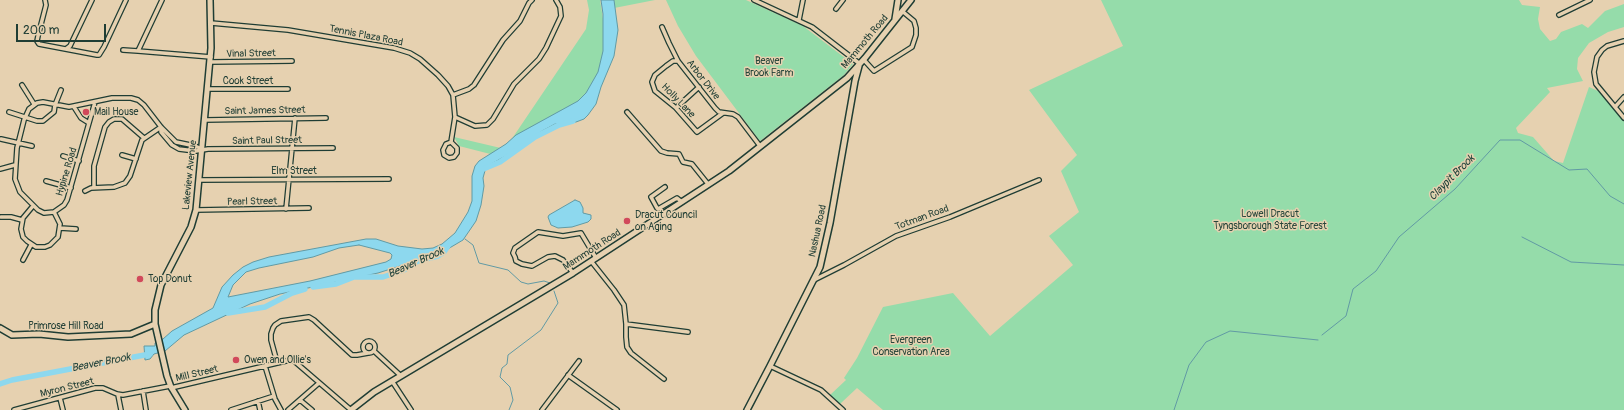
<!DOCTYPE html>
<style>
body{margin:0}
#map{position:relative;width:1624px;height:410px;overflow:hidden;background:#e6d1b0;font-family:Pangolin,sans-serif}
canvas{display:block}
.scale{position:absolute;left:16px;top:24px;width:90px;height:18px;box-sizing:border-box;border:2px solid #1f3d34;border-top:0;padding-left:5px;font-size:12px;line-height:14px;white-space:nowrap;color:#1f3d34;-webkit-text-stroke:3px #e6d1b0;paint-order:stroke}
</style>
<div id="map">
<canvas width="1624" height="410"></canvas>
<div class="scale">200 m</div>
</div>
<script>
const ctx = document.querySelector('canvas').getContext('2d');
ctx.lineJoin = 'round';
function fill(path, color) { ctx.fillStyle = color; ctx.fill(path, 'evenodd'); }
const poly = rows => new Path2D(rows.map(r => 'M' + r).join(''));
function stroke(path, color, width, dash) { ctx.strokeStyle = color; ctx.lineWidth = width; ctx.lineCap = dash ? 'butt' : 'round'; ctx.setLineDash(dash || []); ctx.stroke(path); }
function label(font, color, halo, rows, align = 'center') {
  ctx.font = font + ' Pangolin,sans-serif'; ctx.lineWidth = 3; ctx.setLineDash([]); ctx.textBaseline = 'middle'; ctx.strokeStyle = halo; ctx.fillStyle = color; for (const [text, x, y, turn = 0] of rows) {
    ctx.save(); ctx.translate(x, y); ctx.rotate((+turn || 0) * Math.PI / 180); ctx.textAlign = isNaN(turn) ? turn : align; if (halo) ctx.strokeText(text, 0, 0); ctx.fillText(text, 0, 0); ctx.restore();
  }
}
const green = poly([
 [587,0,600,0,607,44,601,75,581,111,543,126,502,157,459,146,454,137,505,149,586,29,589,10],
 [604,0,655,0,604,10],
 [666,0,746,0,803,26,853,64,844,75,760,141,696,56,678,26],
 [1101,0,1519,0,1522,5,1540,7,1538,19,1540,29,1550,41,1556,39,1561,32,1582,24,1588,28,1605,11,1624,4,1624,27,1608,32,1589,43,1578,58,1577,69,1583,81,1547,88,1550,92,1516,128,1518,133,1533,137,1554,161,1563,163,1589,87,1598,91,1624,121,1624,410,883,410,857,388,840,404,830,395,846,380,844,378,857,358,883,307,953,293,990,336,1073,265,1049,236,1079,212,1061,171,1077,155,1029,90,1123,46]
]);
const water = poly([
 [601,0,614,0,618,30,614,56,601,87,596,104,588,115,584,119,576,122,555,124,542,131,523,146,486,167,483,178,484,186,481,205,476,221,463,240,441,253,378,273,280,294,250,304,184,335,165,351,154,354,150,359,145,360,144,346,155,346,155,343,163,339,172,331,213,308,222,287,233,275,243,267,253,262,269,257,366,239,376,239,398,246,422,249,433,248,442,244,455,233,468,212,472,201,472,176,475,166,479,161,506,144,516,135,578,101,586,93,598,72,603,51,603,14,601,0],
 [359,245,390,253,392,255,391,259,386,262,310,281,228,297,233,285,246,272,259,268,313,257,339,248,359,245],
 [575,200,580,202,583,208,583,213,591,215,591,219,588,222,572,227,558,228,551,225,548,217,549,215,575,200]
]);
const stream = poly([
 [1522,237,1571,262,1624,265],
 [465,239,473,245,479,263,508,270,521,282,528,284,544,281,550,283],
 [1322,335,1346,316,1353,289,1376,271,1399,237,1455,189,1500,140,1520,140,1569,170,1587,169,1610,196,1624,204],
 [509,410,513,400,510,387,500,377,502,368,507,364,508,355,541,330,558,303,554,291],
 [1174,410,1189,365,1206,342,1230,331,1318,340]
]);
const river = poly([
 [481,170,500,162,535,137,559,125,573,121],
 [313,287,336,284,354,277,383,277,404,270,418,261,438,256,444,252,448,246],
 [228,313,265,307,292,293,305,289],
 [0,384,12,380,150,354]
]);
const street = poly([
 [45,0,46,5,38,36,37,41,39,44,97,55,99,55,104,47,126,0],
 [162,0,138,51,211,57],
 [754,0,812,27,860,64],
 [836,9,843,0],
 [1559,15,1590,0],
 [799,20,803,0],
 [211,23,288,30,394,48,410,53,420,59,438,75,448,86,453,95,455,117,451,142,457,148,457,153,454,157,449,158,444,155,443,150,446,144,451,142],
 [662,27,669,43,678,61,715,108,719,112,733,114,738,117,760,146],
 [1624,41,1607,46,1602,50,1597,57,1594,72,1596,84,1624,118],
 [66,49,70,46,92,0],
 [123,50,138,51],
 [864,60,874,71,912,47,916,35,916,28,914,21,902,11],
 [678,61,673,61,666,66,655,75,652,82,655,91,676,108,697,132,723,113],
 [210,62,292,61],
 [22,85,34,104],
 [208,89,288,89],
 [453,95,469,89,474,85,503,40,520,21,529,3,532,0],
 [95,102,67,200,64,205,54,212,44,213,38,210,20,192,15,179,17,148,24,120,29,109,37,103,43,102,69,107,112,98,131,98,138,100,144,105,161,127,176,142,195,146,202,149],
 [74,107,81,118,89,123],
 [1615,107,1624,97],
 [676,108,699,87],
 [9,112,37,121,43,121,54,112,55,105,61,90],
 [627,112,661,151,667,153,679,154,683,162,692,164,708,184],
 [455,117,475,126,487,125,493,119,514,84,539,59,546,48,561,16,560,7,556,0],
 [205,120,326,118],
 [161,127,161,132,172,145,179,149,187,150,196,151,208,149,333,148],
 [1,139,32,146],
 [122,155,136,159],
 [63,156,79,161],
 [0,169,15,165],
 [199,180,389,179],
 [46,181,71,188],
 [665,187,651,197,657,208,658,209,677,198,682,202],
 [94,188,94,166,105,127,109,122,114,119,122,119,144,138],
 [85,191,91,188,114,187,125,183,130,176,142,140,161,127],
 [33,206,23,218,21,229,23,237,27,241,36,247,45,247,50,245,58,237,60,224,54,212],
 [286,209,295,118],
 [196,210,309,208],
 [1,217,11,217,22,220],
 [60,228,76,229],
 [23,260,31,245],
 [591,261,614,290,624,305,626,324,626,337,627,347,631,353,664,379],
 [573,273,563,260,555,256,548,257,532,266,522,264,516,261,515,257,513,253,515,248,538,232,563,236,581,233,596,258],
 [814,280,844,265,896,236,950,217,1039,180],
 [626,324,688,332],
 '363 347a6 6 0 1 1 12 0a6 6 0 1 1-12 0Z',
 [374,351,401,376],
 [277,362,271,340,271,334,273,328,275,325,281,321,309,317,314,320,352,355,357,355,368,353],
 [265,366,275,399,281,410],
 [770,366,821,390,843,410],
 [568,375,617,410],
 [392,381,411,410],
 [171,388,290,360,294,361,351,410],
 [143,391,146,410],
 [118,395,121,410],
 [60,398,63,410],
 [300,400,312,410],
 [258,401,260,410],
 [14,410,95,388,103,388,117,394,123,395,170,386],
 [231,410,274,396],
 [288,410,319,383],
 [542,410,579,361]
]);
const secondary = poly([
 [895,19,898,0],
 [0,328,12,335,39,334,68,337,131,334,155,324],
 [185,410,171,387,167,376,155,324,155,310,161,285,191,227,196,210,211,48,210,0],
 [351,410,374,392,573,273,729,171,847,78,865,58,911,0],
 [747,410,770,366,820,267,830,223,855,81,859,66]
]);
const markers = [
 [86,112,4,"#d1495b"],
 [627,221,4,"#d1495b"],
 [140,279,4,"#d1495b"],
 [236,360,4,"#d1495b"]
];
const streetNames = [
 ["Tennis Plaza Road",366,36,11],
 ["Mammoth Road",865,42,-50],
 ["Vinal Street",251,54,-1],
 ["Arbor Drive",703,80,52],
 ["Cook Street",248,81],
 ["Holly Lane",678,101,46],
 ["Saint James Street",265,111,-1],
 ["Saint Paul Street",267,141,-1],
 ["Elm Street",294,171],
 ["Hypine Road",67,172,-73],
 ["Lakeview Avenue",190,175,-84],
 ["Pearl Street",252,202,-1],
 ["Totman Road",922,218,-20],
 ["Nashua Road",818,231,-78],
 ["Mammoth Road",592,250,-33],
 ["Primrose Hill Road",66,326],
 ["Mill Street",197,374,-13],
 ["Myron Street",67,388,-14]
];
const parkNames = [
 ["Beaver",769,61],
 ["Brook Farm",769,73],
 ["Lowell Dracut",1270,214],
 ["Tyngsborough State Forest",1270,226],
 ["Evergreen",911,340],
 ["Conservation Area",911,352]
];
const poiNames = [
 ["Mail House",94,112],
 ["Dracut Council",635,215],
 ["on Aging",635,227],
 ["Top Donut",148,279],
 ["Owen and Ollie's",244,360]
];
const waterNames = [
 ["Claypit Brook",1452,178,-45],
 ["Beaver Brook",416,263,-24],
 ["Beaver Brook",101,363,-11]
];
fill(green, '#95dcaa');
fill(water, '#8dd8ee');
stroke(water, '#619aa4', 1);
stroke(stream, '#619aa4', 1);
stroke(river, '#8dd8ee', 5.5);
stroke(street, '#1f3d34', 6);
stroke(secondary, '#1f3d34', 8);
stroke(street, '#e6d1b0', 3.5);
stroke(secondary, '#e6d1b0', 5);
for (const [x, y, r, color] of markers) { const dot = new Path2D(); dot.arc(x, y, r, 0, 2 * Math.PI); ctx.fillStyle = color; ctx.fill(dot); stroke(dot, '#e6d1b0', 1.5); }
label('10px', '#1f3d34', '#e6d1b0', streetNames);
label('10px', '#25453a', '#e6d1b0', parkNames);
label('10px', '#1f3d34', '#e6d1b0', poiNames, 'left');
label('italic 11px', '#24453d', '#e6d1b0', waterNames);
</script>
